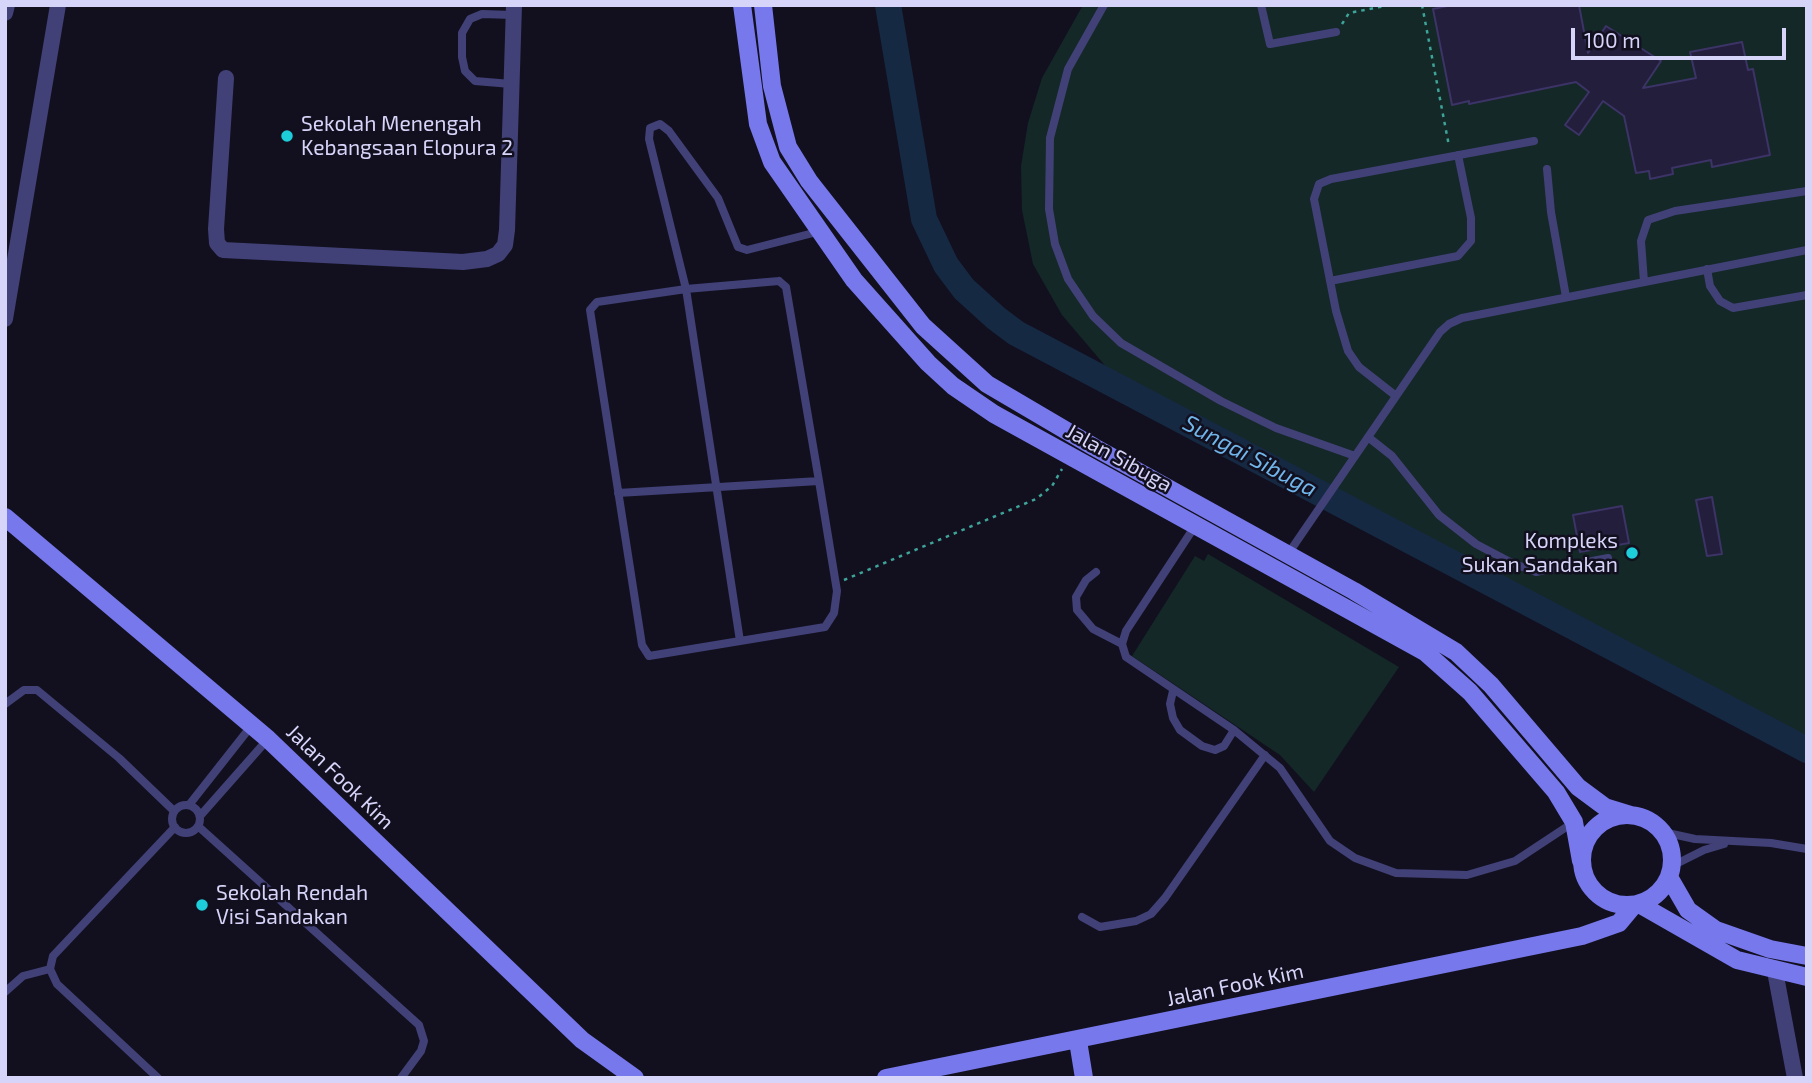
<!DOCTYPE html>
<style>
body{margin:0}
#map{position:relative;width:1812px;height:1083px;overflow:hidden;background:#12101f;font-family:"Exo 2",sans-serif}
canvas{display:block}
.frame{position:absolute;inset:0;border:7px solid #d7d4f9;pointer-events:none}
.scale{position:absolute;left:1571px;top:28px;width:215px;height:32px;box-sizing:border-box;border:4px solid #d7d4f9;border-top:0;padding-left:9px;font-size:21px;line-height:24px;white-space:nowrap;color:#d7d4f9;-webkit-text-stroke:5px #12101f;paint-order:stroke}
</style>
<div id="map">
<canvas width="1812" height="1083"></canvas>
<div class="frame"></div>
<div class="scale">100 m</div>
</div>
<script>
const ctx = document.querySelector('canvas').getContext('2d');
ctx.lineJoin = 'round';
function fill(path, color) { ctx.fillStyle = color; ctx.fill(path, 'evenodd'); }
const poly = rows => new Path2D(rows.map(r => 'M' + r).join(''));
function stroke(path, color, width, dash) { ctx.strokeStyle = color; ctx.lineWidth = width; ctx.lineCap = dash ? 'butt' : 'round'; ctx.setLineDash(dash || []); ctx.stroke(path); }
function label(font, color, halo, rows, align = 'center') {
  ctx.font = font + ' "Exo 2",sans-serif'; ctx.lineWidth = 5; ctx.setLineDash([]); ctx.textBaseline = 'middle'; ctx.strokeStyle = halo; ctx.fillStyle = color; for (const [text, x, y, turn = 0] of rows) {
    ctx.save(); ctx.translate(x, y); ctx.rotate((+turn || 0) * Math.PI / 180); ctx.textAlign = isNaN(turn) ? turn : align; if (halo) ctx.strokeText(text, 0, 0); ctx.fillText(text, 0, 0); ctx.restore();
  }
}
const green = poly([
 [1083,5,1807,5,1807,738,1108,369,1062,315,1033,264,1022,210,1021,166,1028,123,1042,78],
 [1208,554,1399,667,1314,792,1280,755,1132,656,1195,556,1204,561]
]);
const river = poly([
 [888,5,924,219,946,265,964,289,996,318,1016,333,1807,750]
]);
const building = poly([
 [1452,5,1579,5,1588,53,1606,26,1661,61,1643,88,1696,78,1690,52,1742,42,1748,70,1753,69,1770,155,1712,167,1711,160,1672,168,1673,174,1650,179,1649,171,1636,173,1624,116,1603,101,1579,135,1565,125,1589,92,1576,82,1469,104,1469,101,1452,105,1433,9,1452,5],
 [1712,497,1722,554,1707,556,1696,500,1712,497],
 [1622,506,1629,543,1580,552,1573,515,1622,506]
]);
const path = poly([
 [1422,5,1449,146],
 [1342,24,1349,13,1390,5],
 [844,580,1036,499,1052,486,1062,469]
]);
const lane = poly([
 [1104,5,1068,69,1050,138,1049,209,1055,244,1068,279,1093,316,1121,343,1221,401,1276,428,1355,456],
 [1261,5,1270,44,1336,32],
 [511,84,475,81,465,71,462,57,462,33,470,19,482,14,513,15],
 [1547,169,1551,212,1566,297],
 [1707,269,1710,286,1720,301,1733,308,1807,295],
 [779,281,786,287,819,481,837,591,834,613,825,627,649,656,642,645,590,310,597,302,686,289,779,281],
 [1330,281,1458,256,1471,241,1471,218,1458,155],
 [1644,282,1641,241,1648,220,1675,211,1807,191],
 [1396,396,1359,367,1348,351,1336,311,1314,199,1319,184,1331,179,1534,141],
 [1368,437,1392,456,1439,515,1476,544,1512,563,1536,572,1608,558],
 [618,493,819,481],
 [1195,526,1126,631,1122,644,1126,657,1234,730,1280,768,1330,841,1355,858,1396,873,1467,875,1515,861,1574,822],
 [1288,554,1440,332,1449,324,1462,318,1807,250],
 [1096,572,1086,580,1076,597,1077,610,1093,629,1122,644],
 [740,641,686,289,649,139,650,128,660,124,669,131,718,198,738,247,747,250,821,231],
 [1173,691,1170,704,1173,718,1180,730,1202,746,1215,750,1224,746,1234,730],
 [5,704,24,690,37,690,119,758,174,811],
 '172 819a14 14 0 1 1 28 0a14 14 0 1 1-28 0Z',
 [189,805,252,725],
 [200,816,268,739],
 [199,827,419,1025,424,1041,421,1051,401,1078],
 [1663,832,1695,839,1771,843,1807,849],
 [1672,866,1704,850,1724,844],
 [1082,917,1100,927,1136,921,1151,914,1165,898,1265,755],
 [5,992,23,976,50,969],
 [158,1078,57,984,50,969,53,956,175,827]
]);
const street = poly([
 [5,13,7,5],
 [226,78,216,229,217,243,223,250,463,262,487,259,498,254,505,245,507,230,514,5],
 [5,319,58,5],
 [1775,971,1795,1078]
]);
const secondary = poly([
 [742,5,758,124,772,162,854,280,928,363,953,386,994,414,1425,652,1470,692,1556,792,1574,822,1581,861],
 [763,5,772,86,788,147,809,181,923,326,987,384,1094,447,1354,591,1456,652,1491,685,1578,787,1605,807,1631,815],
 [5,517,268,739,582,1040,635,1078],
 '1582 860a45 45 0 1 1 90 0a45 45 0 1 1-90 0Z',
 [1669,877,1688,910,1716,930,1770,949,1807,956],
 [1639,904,1737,960,1807,977],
 [1078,1041,1084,1078],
 [886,1078,1582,936,1619,923,1634,905]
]);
const markers = [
 [287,136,7,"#1ecdda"],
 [1632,553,7,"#1ecdda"],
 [202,905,7,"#1ecdda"]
];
const poiNames = [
 ["Sekolah Menengah",301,124],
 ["Kebangsaan Elopura 2",301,148],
 ["Kompleks",1618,541,"right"],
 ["Sukan Sandakan",1618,565,"right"],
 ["Sekolah Rendah",216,893],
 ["Visi Sandakan",216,917]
];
const streetNames = [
 ["Jalan Sibuga",1119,458,29],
 ["Jalan Fook Kim",340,777,44],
 ["Jalan Fook Kim",1235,985,-12]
];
const waterNames = [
 ["Sungai Sibuga",1250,456,28]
];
fill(green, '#142827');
stroke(river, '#162943', 26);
fill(building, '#241e3d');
stroke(building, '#3c3366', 2);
stroke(path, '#3ea399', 2.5, [3.5, 5]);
stroke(lane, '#414178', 8);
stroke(street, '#414178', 16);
stroke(secondary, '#7778ec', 18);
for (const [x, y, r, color] of markers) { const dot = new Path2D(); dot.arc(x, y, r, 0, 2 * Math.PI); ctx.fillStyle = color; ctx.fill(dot); stroke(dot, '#12101f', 2.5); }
label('21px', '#d7d4f9', '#12101f', poiNames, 'left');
label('21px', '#d7d4f9', '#12101f', streetNames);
label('italic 23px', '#70b6eb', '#12101f', waterNames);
</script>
